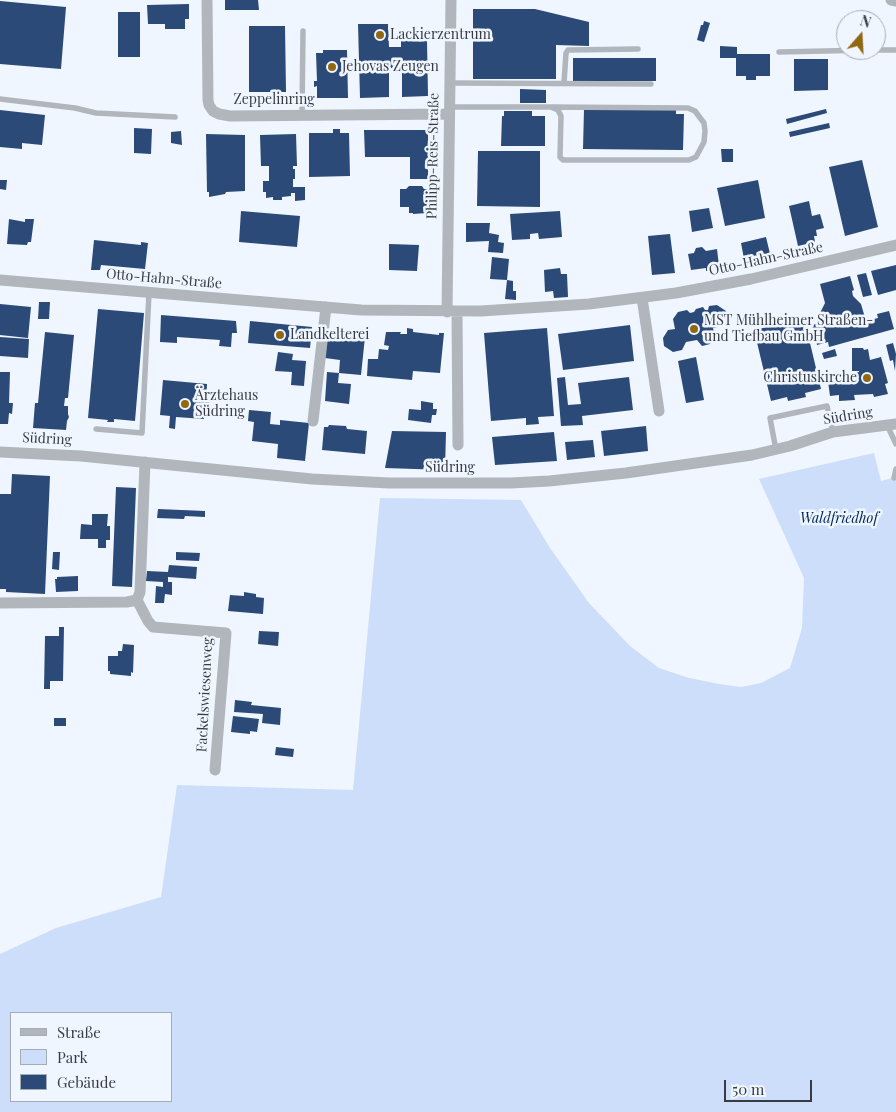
<!DOCTYPE html>
<meta charset="utf-8">
<style>
body{margin:0}
#map{position:relative;width:896px;height:1112px;overflow:hidden;background:#eff6ff;font-family:"Playfair Display",serif}
canvas{display:block}
.legend{position:absolute;left:10px;top:1012px;width:162px;height:90px;box-sizing:border-box;background:#eff6ff;border:1px solid #a6acb3;margin:0;padding:6px 9px;list-style:none;font-size:15px;color:#383c42}
.legend li{display:flex;align-items:center;gap:10px;height:25px}
.legend b{width:25px;border:1px solid #a6acb3}
.north{position:absolute;left:836px;top:10px;width:50px;height:50px;box-sizing:border-box;background:#eff6ff;border:1px solid #a6acb3;border-radius:50%;rotate:19deg;font-size:14px;font-weight:700;line-height:20px;text-align:center;color:#383c42}
.north::after{content:'';display:block;margin:auto;width:18px;height:22px;background:#926711;clip-path:polygon(50% 0,100% 100%,50% 72%,0 100%)}
.scale{position:absolute;left:724px;top:1080px;width:88px;height:22px;box-sizing:border-box;border:2px solid #383c42;border-top:0;padding-left:6px;font-size:15px;line-height:18px;white-space:nowrap;color:#383c42;-webkit-text-stroke:4px #eff6ff;paint-order:stroke}
</style>
<div id="map">
<canvas width="896" height="1112"></canvas>
<ul class="legend">
<li><b style="height:6px;background:#b1b6bd"></b>Straße</li>
<li><b style="height:14px;background:#ccdef9"></b>Park</li>
<li><b style="height:14px;background:#2b4a78"></b>Gebäude</li>
</ul>
<div class="north">N</div>
<div class="scale">50 m</div>
</div>
<script>
const ctx = document.querySelector('canvas').getContext('2d');
ctx.lineJoin = 'round';
function fill(path, color) { ctx.fillStyle = color; ctx.fill(path, 'evenodd'); }
const poly = rows => new Path2D(rows.map(r => 'M' + r).join(''));
function stroke(path, color, width, dash) { ctx.strokeStyle = color; ctx.lineWidth = width; ctx.lineCap = dash ? 'butt' : 'round'; ctx.setLineDash(dash || []); ctx.stroke(path); }
function label(font, color, halo, rows, align = 'center') {
  ctx.font = font + ' "Playfair Display",serif'; ctx.lineWidth = 5; ctx.setLineDash([]); ctx.textBaseline = 'middle'; ctx.strokeStyle = halo; ctx.fillStyle = color; for (const [text, x, y, turn = 0] of rows) {
    ctx.save(); ctx.translate(x, y); ctx.rotate((+turn || 0) * Math.PI / 180); ctx.textAlign = isNaN(turn) ? turn : align; if (halo) ctx.strokeText(text, 0, 0); ctx.fillText(text, 0, 0); ctx.restore();
  }
}
const green = poly([
 [874,453,881,481,896,477,896,1112,0,1112,0,954,56,928,161,897,177,785,353,790,380,498,521,500,550,548,589,603,630,646,659,668,689,678,719,684,741,687,761,683,790,668,802,628,804,578,759,479],
 [11,1013,171,1013,171,1101,11,1101]
]);
const building = poly([
 [225,0,258,0,259,10,225,10],
 [0,1,66,7,61,69,0,64],
 [189,4,189,19,185,19,185,29,165,29,165,24,148,24,147,5],
 [473,9,535,9,589,22,589,46,556,45,556,79,473,79],
 [118,12,140,12,140,57,118,57],
 [704,21,710,23,704,42,697,40,701,25,703,25],
 [358,24,388,24,389,47,401,47,401,41,427,40,428,96,402,97,402,68,389,68,389,97,360,98],
 [249,26,285,26,286,92,249,92],
 [720,46,737,47,737,54,770,54,770,76,756,76,756,80,746,80,746,76,736,76,736,58,720,58],
 [323,50,347,50,348,98,317,98,317,86,314,87,314,81,317,81,316,53,323,53],
 [573,58,656,58,656,81,573,81],
 [794,59,828,59,828,90,794,91],
 [520,89,546,90,546,103,520,103],
 [584,109,676,110,676,114,684,114,683,150,583,149],
 [826,109,827,113,787,124,786,119],
 [0,110,45,115,42,145,22,143,22,149,0,147],
 [504,111,532,111,532,116,545,116,545,146,501,146,502,116,504,116],
 [829,123,830,128,790,137,789,132],
 [134,128,152,129,151,154,134,153],
 [333,129,340,129,340,133,349,133,350,176,309,177,309,133,333,133],
 [364,130,428,130,428,179,410,179,410,157,365,157],
 [181,131,182,145,171,143,171,132],
 [206,134,245,135,245,191,226,192,225,194,209,197,209,192,207,192],
 [296,134,297,166,293,166,293,169,295,169,295,179,293,179,293,187,305,187,305,200,295,201,295,193,291,193,291,196,282,197,282,200,273,200,273,197,266,198,266,192,263,192,263,181,269,181,269,166,261,166,260,135],
 [721,149,733,149,733,162,722,162],
 [478,151,540,151,540,207,477,206],
 [862,160,878,227,845,236,829,167],
 [0,180,7,180,6,190,0,189],
 [758,180,765,218,725,226,717,188],
 [409,186,422,186,424,189,427,189,427,213,413,214,413,213,409,213,409,207,400,207,400,189,406,189],
 [809,201,812,216,820,214,824,228,816,230,817,236,814,236,815,242,798,246,789,206],
 [709,208,713,228,692,232,689,211],
 [241,211,300,216,297,247,239,242],
 [560,211,562,237,539,239,538,233,530,234,530,239,512,240,510,214],
 [9,219,25,222,25,219,34,219,31,242,28,242,27,245,7,244],
 [466,223,490,223,489,233,499,235,498,242,504,243,503,253,488,252,489,241,466,242],
 [670,234,675,273,652,275,648,236],
 [766,237,771,258,745,264,741,243],
 [94,240,141,245,141,242,148,243,145,269,101,265,100,270,91,270],
 [389,244,419,245,417,271,389,270],
 [702,247,706,251,717,249,719,266,712,267,712,270,706,271,706,268,691,270,688,254,694,253,696,248],
 [492,257,509,259,507,280,490,279],
 [896,265,896,290,878,295,871,271],
 [560,268,561,274,567,274,568,297,554,298,553,291,545,292,544,270],
 [866,273,872,295,863,297,857,275],
 [850,276,854,290,852,291,853,296,861,304,866,321,878,318,877,314,889,311,894,329,829,347,828,342,817,345,812,325,823,322,820,313,825,303,820,284],
 [507,280,513,281,513,291,516,291,516,300,505,299],
 [39,302,50,302,49,319,38,319],
 [0,304,31,307,28,338,0,335],
 [717,305,726,311,727,319,722,326,713,328,715,336,710,344,702,346,697,340,686,342,682,350,673,352,664,346,663,338,668,330,675,329,673,319,678,312,687,310,690,313,694,312,696,309,703,307,705,310,708,310,709,306],
 [98,309,144,313,135,421,114,419,114,422,107,422,108,420,88,418],
 [161,315,236,321,237,333,232,333,231,347,219,346,220,340,177,337,177,343,160,342],
 [804,318,821,389,805,393,806,397,788,401,787,397,771,401,754,330],
 [250,321,312,327,310,348,248,343],
 [630,325,634,361,563,370,558,334],
 [407,328,413,329,413,332,439,335,439,333,444,333,440,373,413,371,412,380,367,376,368,359,378,359,379,349,388,350,389,346,384,345,386,332,401,332,400,334,407,334],
 [547,328,554,416,538,417,539,424,526,425,526,418,491,421,484,333],
 [45,332,74,335,68,398,65,398,64,406,68,406,68,414,69,417,67,421,66,430,33,428,35,403,38,403],
 [327,334,365,337,361,375,339,373,340,360,325,358],
 [0,337,29,339,28,358,0,356],
 [893,343,896,354,895,371,893,360,890,361,886,345],
 [852,348,863,348,864,350,868,349,870,360,881,357,888,383,885,384,888,394,874,397,873,394,854,395,855,400,839,401,839,395,830,396,828,381,835,380,835,378,844,377,844,376,859,372,859,371,852,371],
 [835,349,837,356,824,359,822,353],
 [278,352,293,354,292,360,306,361,304,386,291,385,292,372,275,371],
 [696,357,704,400,686,403,678,361],
 [0,372,10,372,9,403,13,403,12,414,9,413,8,424,0,424],
 [327,372,339,373,338,383,351,384,349,404,325,401],
 [565,377,568,405,581,404,578,383,629,377,633,410,582,416,583,425,561,426,557,378],
 [163,380,207,384,206,402,209,402,208,406,205,406,204,419,176,417,175,429,169,428,170,416,160,415],
 [421,401,433,403,433,409,437,409,436,415,432,415,431,423,408,420,409,409,421,410],
 [249,410,271,412,270,424,280,425,280,420,309,423,305,461,277,458,278,444,252,441,254,422,248,421],
 [329,425,346,426,347,429,367,431,365,454,322,450,324,427,328,427],
 [646,426,648,451,604,456,601,431],
 [392,431,446,432,445,470,385,468],
 [554,432,557,461,495,465,492,437],
 [593,440,595,457,567,460,565,442],
 [12,474,50,476,45,594,6,592,6,589,0,589,0,494,11,494],
 [116,487,136,488,132,587,112,586],
 [158,509,205,511,205,517,185,516,184,519,157,518],
 [92,514,108,514,107,526,110,526,110,540,106,540,106,548,98,548,98,539,80,539,81,524,92,525],
 [53,552,60,552,59,570,52,569],
 [176,552,200,553,199,561,176,560],
 [169,565,197,567,196,579,168,577,168,582,172,582,172,595,165,594,164,603,155,603,156,586,163,587,163,582,146,581,147,571,168,572],
 [78,576,78,591,56,592,55,579,57,579,57,577],
 [244,592,256,594,256,597,264,598,263,614,228,611,230,595,244,596],
 [59,627,64,627,63,681,50,681,50,689,44,689,45,636,59,636],
 [259,631,279,632,278,646,258,644],
 [123,644,134,645,133,673,131,672,131,676,110,674,110,671,108,671,108,656,118,656,118,651,122,651],
 [235,700,252,702,251,705,281,708,280,725,262,723,263,714,234,712],
 [233,716,259,719,257,732,250,731,250,734,231,732],
 [54,718,66,718,66,726,54,726],
 [276,747,294,749,293,757,275,755]
]);
const lane = poly([
 [876,50,896,50],
 [779,52,871,50],
 [449,83,651,84],
 [564,83,566,53,568,50,638,49],
 [0,99,75,108,96,113,175,117],
 [448,107,551,107,558,110,561,116,560,157,563,160,689,160,696,157,704,142,705,131,704,123,695,111,688,108,551,107],
 [302,115,303,31],
 [887,425,896,444],
 [96,429,142,433,149,293],
 [776,450,770,418,827,406,833,432],
 [894,478,896,469]
]);
const street = poly([
 [207,0,208,100,209,105,213,111,219,114,230,116,448,114],
 [891,0,896,1],
 [0,280,361,310,481,311,589,304,676,293,751,279,896,245],
 [642,298,659,411],
 [457,311,458,445],
 [447,312,451,0],
 [313,421,326,307],
 [0,452,81,456,312,479,389,483,511,483,549,481,626,473,752,455,790,446,833,432,896,424],
 [137,600,148,621,153,627,226,633,215,770],
 [0,603,127,602,137,600,140,592,145,462]
]);
const markers = [
 [380,35,5,"#926711"],
 [332,67,5,"#926711"],
 [694,329,5,"#926711"],
 [280,335,5,"#926711"],
 [867,378,5,"#926711"],
 [185,404,5,"#926711"]
];
const poiNames = [
 ["Lackierzentrum",390,35],
 ["Jehovas Zeugen",342,67],
 ["MST Mühlheimer Straßen-",704,321],
 ["und Tiefbau GmbH",704,337],
 ["Landkelterei",290,335],
 ["Christuskirche",857,378,"right"],
 ["Ärztehaus",195,396],
 ["Südring",195,412]
];
const streetNames = [
 ["Zeppelinring",274,100],
 ["Philipp-Reis-Straße",433,156,-89],
 ["Otto-Hahn-Straße",766,259,-12],
 ["Otto-Hahn-Straße",164,279,5],
 ["Südring",848,416,-9],
 ["Südring",47,439,3],
 ["Südring",450,468],
 ["Fackelswiesenweg",205,695,-87]
];
const parkNames = [
 ["Waldfriedhof",839,519]
];
fill(green, '#ccdef9');
fill(building, '#2b4a78');
stroke(lane, '#b1b6bd', 5.5);
stroke(street, '#b1b6bd', 11);
for (const [x, y, r, color] of markers) { const dot = new Path2D(); dot.arc(x, y, r, 0, 2 * Math.PI); ctx.fillStyle = color; ctx.fill(dot); stroke(dot, '#eff6ff', 2); }
label('14px', '#383c42', '#eff6ff', poiNames, 'left');
label('14px', '#383c42', '#eff6ff', streetNames);
label('italic 14px', '#002763', '#eff6ff', parkNames);
</script>
